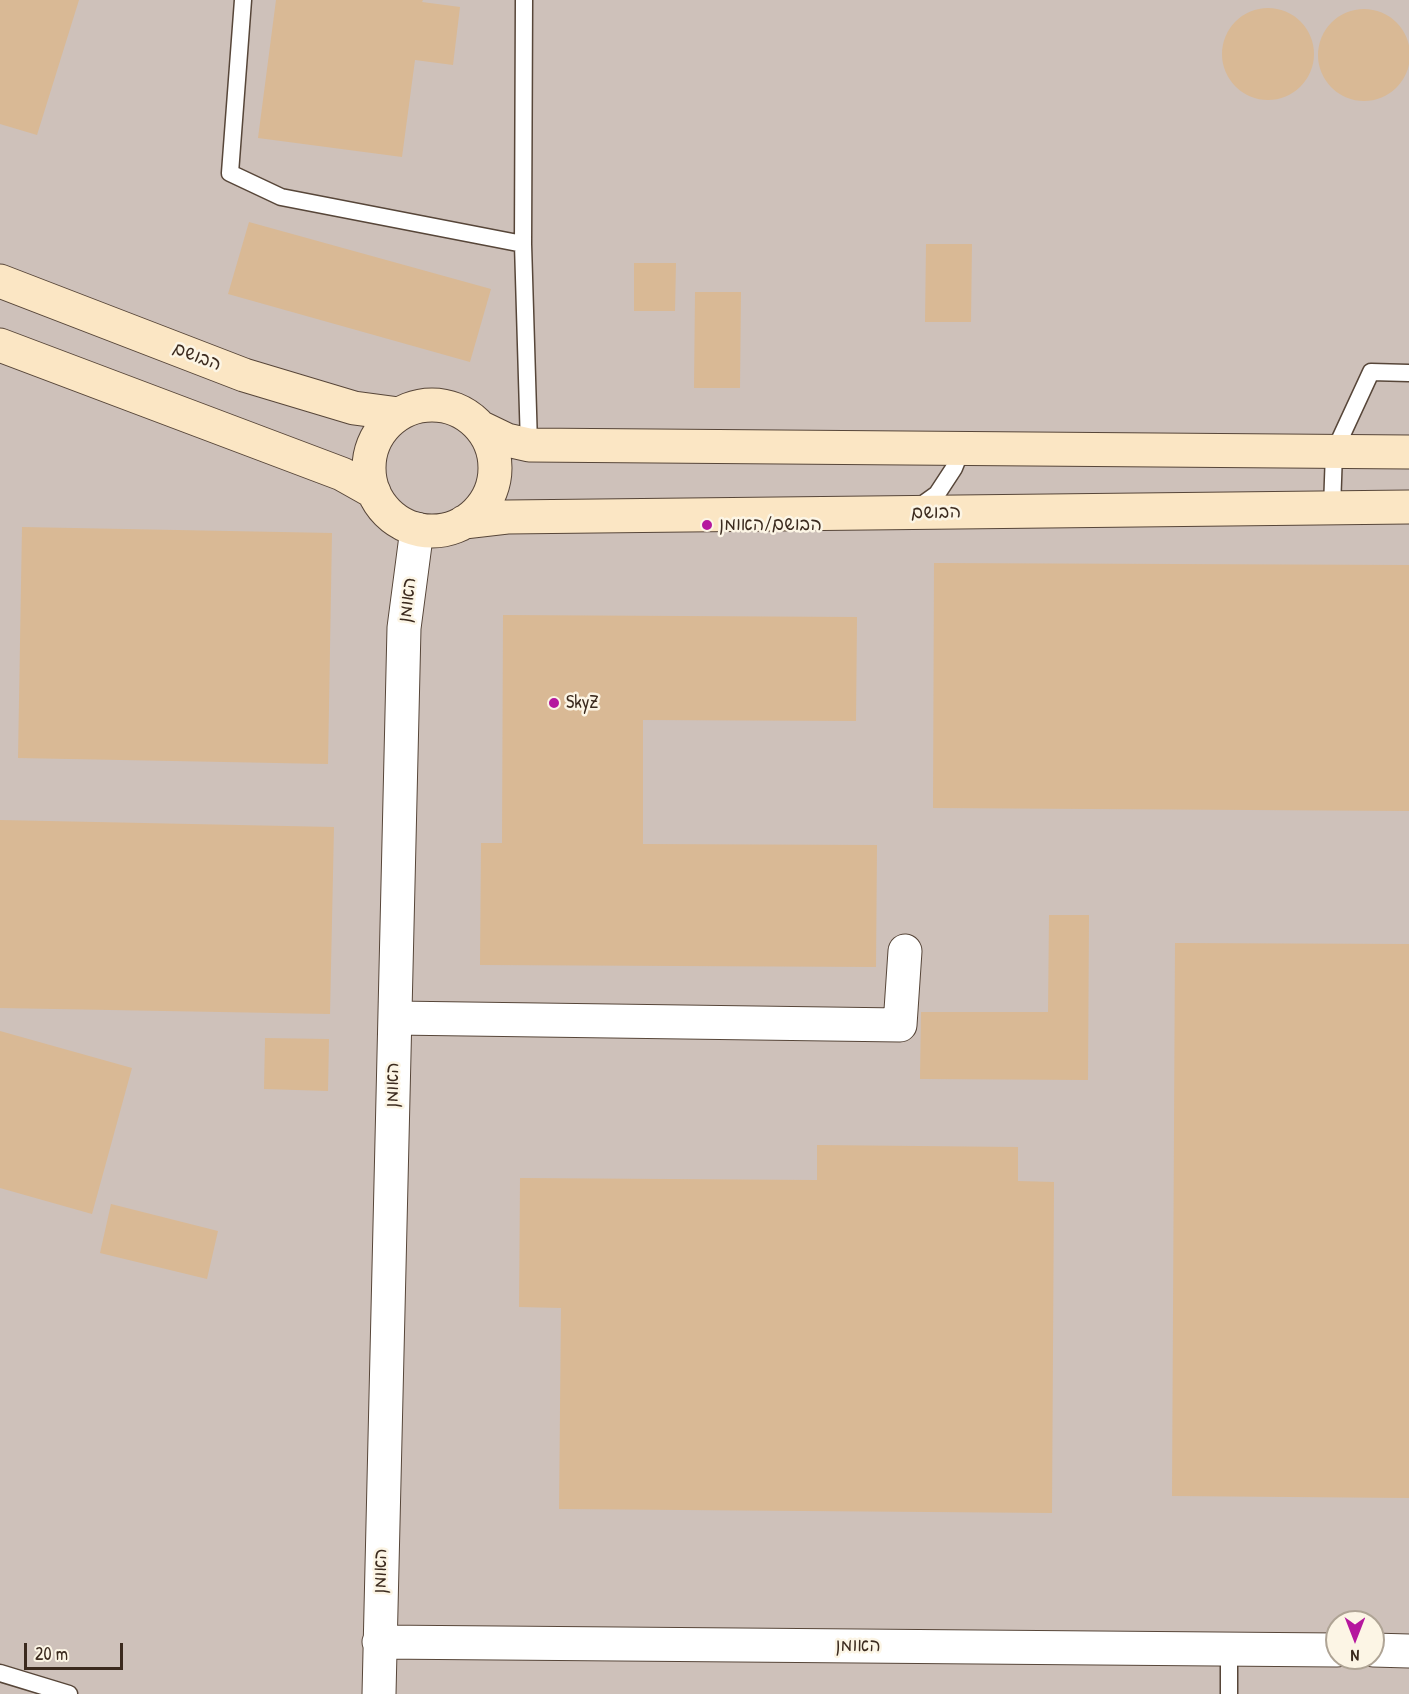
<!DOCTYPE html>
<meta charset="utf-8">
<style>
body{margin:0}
#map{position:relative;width:1409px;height:1694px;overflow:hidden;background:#f7e8d1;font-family:"Patrick Hand",sans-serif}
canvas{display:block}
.north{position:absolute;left:1325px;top:1610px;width:60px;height:60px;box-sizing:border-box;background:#fcf5e5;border:2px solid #afa495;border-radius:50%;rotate:180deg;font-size:16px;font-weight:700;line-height:24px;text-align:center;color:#3b2a1e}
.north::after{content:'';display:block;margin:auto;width:21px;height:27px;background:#b5179e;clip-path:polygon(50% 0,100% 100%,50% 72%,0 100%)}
.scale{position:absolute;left:24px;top:1643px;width:99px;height:27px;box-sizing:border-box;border:3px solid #3b2a1e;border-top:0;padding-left:8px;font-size:18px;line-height:21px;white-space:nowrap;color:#3b2a1e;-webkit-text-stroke:4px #fcf5e5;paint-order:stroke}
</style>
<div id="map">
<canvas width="1409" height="1694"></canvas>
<div class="north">N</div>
<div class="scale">20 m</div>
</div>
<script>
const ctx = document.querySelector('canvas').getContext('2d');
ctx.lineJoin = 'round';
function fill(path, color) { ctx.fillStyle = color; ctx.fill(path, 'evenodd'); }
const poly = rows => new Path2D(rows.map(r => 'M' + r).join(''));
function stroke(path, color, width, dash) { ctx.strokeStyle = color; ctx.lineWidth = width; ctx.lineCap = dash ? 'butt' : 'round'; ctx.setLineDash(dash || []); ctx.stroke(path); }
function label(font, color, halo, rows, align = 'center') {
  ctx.font = font + ' "Patrick Hand","Playpen Sans Hebrew",sans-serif'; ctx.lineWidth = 5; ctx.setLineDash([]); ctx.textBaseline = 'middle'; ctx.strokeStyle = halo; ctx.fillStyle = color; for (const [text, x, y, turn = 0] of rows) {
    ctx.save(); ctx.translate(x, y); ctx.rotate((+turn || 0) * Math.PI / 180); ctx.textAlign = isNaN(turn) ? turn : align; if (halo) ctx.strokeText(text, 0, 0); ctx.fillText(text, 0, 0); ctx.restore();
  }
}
const industrial = poly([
 [0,0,1409,0,1409,1694,0,1694],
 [1337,1622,1373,1622,1373,1658,1337,1658]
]);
const building = poly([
 [0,0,79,0,37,135,0,124],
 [276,0,423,0,422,2,460,7,453,65,415,60,402,157,258,138],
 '1222 54a46 46 0 1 1 92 0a46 46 0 1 1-92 0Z',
 '1318 55a46 46 0 1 1 92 0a46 46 0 1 1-92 0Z',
 [249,222,491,289,470,362,228,294],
 [926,244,972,244,971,322,925,322],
 [634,263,676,263,675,311,634,311],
 [695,292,741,292,740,388,694,388],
 [22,527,332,533,328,764,18,758],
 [934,563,1409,565,1409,811,933,808],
 [503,615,857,617,856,721,643,720,643,844,877,845,876,967,480,965,481,843,502,843],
 [0,820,334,827,330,1014,0,1008],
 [1049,915,1089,915,1088,1080,920,1079,921,1012,1048,1012],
 [1175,943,1409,944,1409,1498,1172,1496],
 [0,1031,132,1068,92,1214,0,1188],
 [265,1038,329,1039,328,1091,264,1089],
 [817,1145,1018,1147,1018,1181,1054,1182,1052,1513,559,1509,561,1308,519,1307,520,1178,817,1180],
 [111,1204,218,1231,207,1279,100,1253]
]);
const lane = poly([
 [243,0,230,173,281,197,523,244],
 [524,0,523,244,529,445],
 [1332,508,1334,452,1371,372,1409,373],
 [916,509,937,494,954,468,962,448],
 [0,1673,69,1694],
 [1229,1694,1229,1649]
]);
const street = poly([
 [395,1018,900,1025,905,951],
 [379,1642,1337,1650],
 [1373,1650,1409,1651],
 [379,1694,404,628,417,529]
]);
const secondary = poly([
 [0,281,244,375,354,408,399,414],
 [0,345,342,474,374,492],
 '369 468a63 63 0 1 1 126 0a63 63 0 1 1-126 0Z',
 [480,427,507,440,529,445,1409,452],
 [464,522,507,517,1409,507]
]);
const markers = [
 [707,525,6,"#b5179e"],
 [554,703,6,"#b5179e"]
];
const streetNames = [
 ["הבושם",197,357,21],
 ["הבושם",936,513,-1],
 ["האומן",408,600,-83],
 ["האומן",393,1085,-89],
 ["האומן",381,1571,-89],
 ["האומן",858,1646]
];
const poiNames = [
 ["הבושם/האומן",719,525],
 ["SkyZ",566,703]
];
fill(industrial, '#cec1ba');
fill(building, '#d9b995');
stroke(lane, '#574639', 19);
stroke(street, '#574639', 35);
stroke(secondary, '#574639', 35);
stroke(lane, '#fff', 16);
stroke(street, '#fff', 33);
stroke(secondary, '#fbe6c4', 33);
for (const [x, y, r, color] of markers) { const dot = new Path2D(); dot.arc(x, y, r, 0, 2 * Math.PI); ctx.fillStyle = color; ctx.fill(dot); stroke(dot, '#fcf5e5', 2); }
label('18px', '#3b2a1e', '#fcf5e5', streetNames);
label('18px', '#3b2a1e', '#fcf5e5', poiNames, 'left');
</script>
